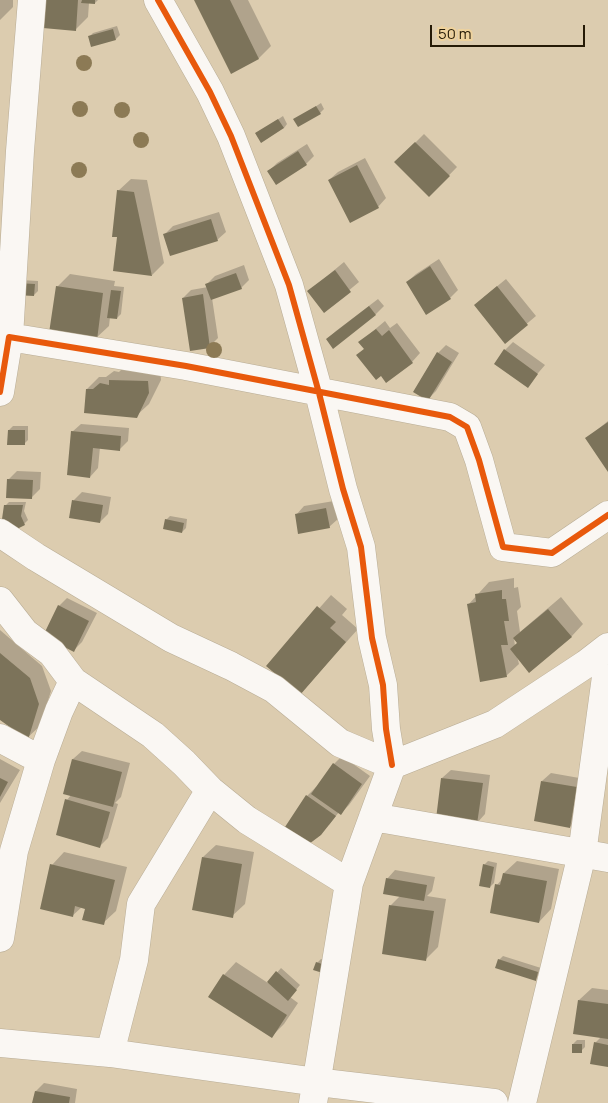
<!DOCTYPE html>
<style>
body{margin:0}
#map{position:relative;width:608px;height:1103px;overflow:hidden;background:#dcccaf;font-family:Manrope,sans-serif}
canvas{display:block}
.scale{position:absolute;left:430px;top:25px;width:155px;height:22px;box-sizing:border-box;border:2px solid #251a06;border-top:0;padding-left:6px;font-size:15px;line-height:18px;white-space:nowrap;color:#251a06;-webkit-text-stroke:4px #eed29d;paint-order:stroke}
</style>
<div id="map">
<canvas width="608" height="1103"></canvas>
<div class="scale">50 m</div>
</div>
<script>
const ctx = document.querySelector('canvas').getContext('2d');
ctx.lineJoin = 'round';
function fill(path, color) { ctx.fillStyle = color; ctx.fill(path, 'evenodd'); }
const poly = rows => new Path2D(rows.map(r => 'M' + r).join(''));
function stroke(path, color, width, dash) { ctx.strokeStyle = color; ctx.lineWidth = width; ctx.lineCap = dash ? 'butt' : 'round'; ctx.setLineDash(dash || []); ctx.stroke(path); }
const shadow = poly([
 [0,0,13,0,13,7,0,20],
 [47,0,98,0,95,3,89,3,88,17,75,30],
 [195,0,248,0,271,46,259,58,231,72],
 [117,26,120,35,116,39,92,46,89,37,93,33],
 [321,103,324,109,320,113,295,120],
 [283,116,287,124,284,128,256,134],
 [424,134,457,167,429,196,396,162],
 [307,144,314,156,306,164,269,171,277,163],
 [365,158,386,198,378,207,329,180,338,172],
 [131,179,147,180,164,263,152,275,118,236,118,191],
 [219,212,226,232,217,240,164,235,173,226],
 [439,259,458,290,450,298,407,282,416,274],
 [344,262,359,282,324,311,309,291],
 [244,265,249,280,241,288,212,298,218,338,210,346,191,349,183,298,191,290,208,287,207,284,215,276],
 [70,274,115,281,114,286,124,287,121,314,117,318,110,317,109,326,96,338,57,287],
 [506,279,536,316,505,342,484,297],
 [21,280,38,281,38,291,34,295],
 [378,299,384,306,376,314,333,347,327,339,336,331],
 [385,321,390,328,397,323,420,353,412,362,381,375,358,355,365,348,360,342],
 [513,342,545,365,527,386,505,350],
 [446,345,459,353,436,391,428,399,438,353],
 [123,368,160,369,161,380,149,404,136,416,87,389,99,377,106,377,114,371,119,372],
 [608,421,608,470,587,438],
 [81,424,129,428,128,441,120,449,100,447,98,468,90,477,72,432],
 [13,426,28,426,28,440,24,444,9,430],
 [17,471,41,472,40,489,31,498,9,479],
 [82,492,111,497,108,514,100,522,71,517,74,500],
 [334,501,338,519,329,527,296,515,304,506],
 [9,502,26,502,24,511,28,520,24,524,5,506],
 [170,516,187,519,186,528,182,532,166,520],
 [514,578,514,588,518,587,521,607,517,611,520,632,561,597,583,624,571,637,517,656,519,664,506,676,468,605,489,582],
 [514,638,518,643,515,646],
 [331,595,347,609,342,615,358,629,300,694,268,666],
 [67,598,97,613,82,642,74,650,59,606],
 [0,630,42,666,51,691,40,726,27,738,0,719],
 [82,751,130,763,121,797,115,803,118,804,108,838,100,846,67,800,71,795,65,793,73,759],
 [342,756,370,776,349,805,341,813,339,812,329,825,285,830,307,796,316,787,317,788,334,764],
 [0,759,20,770,0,803],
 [451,770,490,775,485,814,477,823,442,778],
 [551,773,585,779,578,818,570,827,542,781],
 [216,845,254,852,245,904,232,916,203,857],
 [64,852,127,867,116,911,103,923,87,908,82,907,72,916,52,865],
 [488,861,497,863,494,883,490,887,484,865],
 [517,861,559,869,551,909,539,922,497,885,503,878,504,873],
 [395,870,435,877,432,891,427,896,446,899,438,947,426,959,391,905,400,896,387,879],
 [503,956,541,968,539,975,535,979,499,960],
 [321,959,331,962,329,969,317,963],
 [236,962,268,983,281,968,300,985,290,997,298,1003,284,1024,272,1036,224,975],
 [592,988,608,990,608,1065,595,1043,601,1037,579,1000],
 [577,1040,585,1040,585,1047,581,1051,573,1044],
 [44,1083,77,1089,75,1103,34,1103,36,1091]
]);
const building = poly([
 [45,0,78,0,76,31,43,28],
 [82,0,95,0,95,4,81,3],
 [194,0,230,0,259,59,231,74],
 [113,29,116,40,91,47,88,36],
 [316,106,321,114,298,127,293,119],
 [278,119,284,128,261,143,255,133],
 [415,142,450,176,429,197,394,162],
 [298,151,307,165,276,185,267,171],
 [357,165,379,208,350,223,328,180],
 [117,190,134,192,152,276,113,271,117,237,112,237],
 [211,219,218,241,170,256,163,234],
 [430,266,451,299,426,315,406,282],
 [335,270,351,292,324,313,307,291],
 [236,273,242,289,211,300,205,284],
 [16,283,35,284,34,296,15,295],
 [56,286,103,293,97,340,49,333],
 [497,286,528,325,505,344,474,305],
 [111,290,121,291,117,319,107,318],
 [203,294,210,348,190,351,182,298],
 [369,306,376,315,333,349,326,339],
 [376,329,382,336,389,330,413,363,386,383,381,376,376,380,356,355,364,349,358,342],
 [504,349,538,374,528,388,494,364],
 [437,352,452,362,428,401,413,392],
 [109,380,148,381,149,393,137,418,84,413,86,389,93,389,100,383,109,385],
 [608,422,608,472,585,438],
 [8,430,25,430,25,445,7,445],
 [71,431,121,436,120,451,93,448,90,478,67,475],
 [7,479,33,480,32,499,6,498],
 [72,500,103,505,100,523,69,518],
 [4,505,23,505,21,516,25,525,15,530,2,519],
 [326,508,330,528,298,534,295,514],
 [165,519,184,523,182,533,163,529],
 [502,590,502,599,506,599,509,621,504,621,508,645,501,645,507,677,480,682,467,604,476,602,475,594],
 [58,605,89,621,74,652,43,636],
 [317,606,336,622,330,628,346,642,300,695,266,666],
 [548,609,572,637,529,673,510,649,517,643,513,638],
 [0,653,30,678,39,704,28,740,0,720],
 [72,759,122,772,113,807,63,794],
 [333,763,362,784,341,815,311,794],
 [0,778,8,782,0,797],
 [441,778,483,783,477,824,436,819],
 [541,781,577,787,570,828,534,821],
 [306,795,336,816,321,835,309,844,283,830],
 [65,799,110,812,100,848,56,835],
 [202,857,242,864,233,918,192,910],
 [50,864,115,880,104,925,82,920,85,909,75,906,73,917,40,909],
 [483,864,494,867,490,888,479,886],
 [503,873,547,881,539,923,490,913,495,884,500,885],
 [386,878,427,885,424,901,383,894],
 [389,905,434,911,426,961,382,954],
 [498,959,538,972,536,981,495,968],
 [316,962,328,966,326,974,313,970],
 [276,971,297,990,288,1001,267,982],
 [223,974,287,1015,272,1038,208,997],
 [578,1000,608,1004,608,1039,573,1034],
 [594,1042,608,1045,608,1067,590,1064],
 [572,1044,582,1044,582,1053,572,1053],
 [35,1091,70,1097,69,1103,32,1103]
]);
const minor = poly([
 [158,0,210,92,231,136,289,285,319,393,343,489,361,547,372,638,383,685,386,729,392,765],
 [0,337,9,337,20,151,32,0],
 [0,392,9,337,186,366,450,417,467,427,479,460,503,547,552,553,608,515],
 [0,533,36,557,171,638,231,666,274,689,340,743,392,765],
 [0,601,25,633,52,653,73,681,59,711,41,760,14,851,0,938],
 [73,681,153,735,184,763,210,790,247,820,349,883],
 [0,738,41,760],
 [373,817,608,858],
 [0,1043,110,1053,317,1082,494,1103],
 [110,1053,134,960,141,904,210,790],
 [313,1103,349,883,392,765,495,724,586,664,608,647],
 [522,1103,582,854,608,662]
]);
const cycleway = poly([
 [158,0,210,92,231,136,289,285,319,393,343,489,361,547,372,638,383,685,386,729,392,765],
 [0,392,9,337,186,366,450,417,467,427,479,460,503,547,552,553,608,515]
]);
const trees = [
 [84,63],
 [80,109],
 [122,110],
 [141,140],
 [79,170],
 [214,350]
];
fill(shadow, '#0003');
fill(building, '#7c735a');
stroke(minor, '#b8ac95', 29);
stroke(minor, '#faf7f3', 28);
stroke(cycleway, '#e8590c', 6);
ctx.fillStyle = '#8c7a55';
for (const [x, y] of trees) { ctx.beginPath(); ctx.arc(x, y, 8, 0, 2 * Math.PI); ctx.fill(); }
</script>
